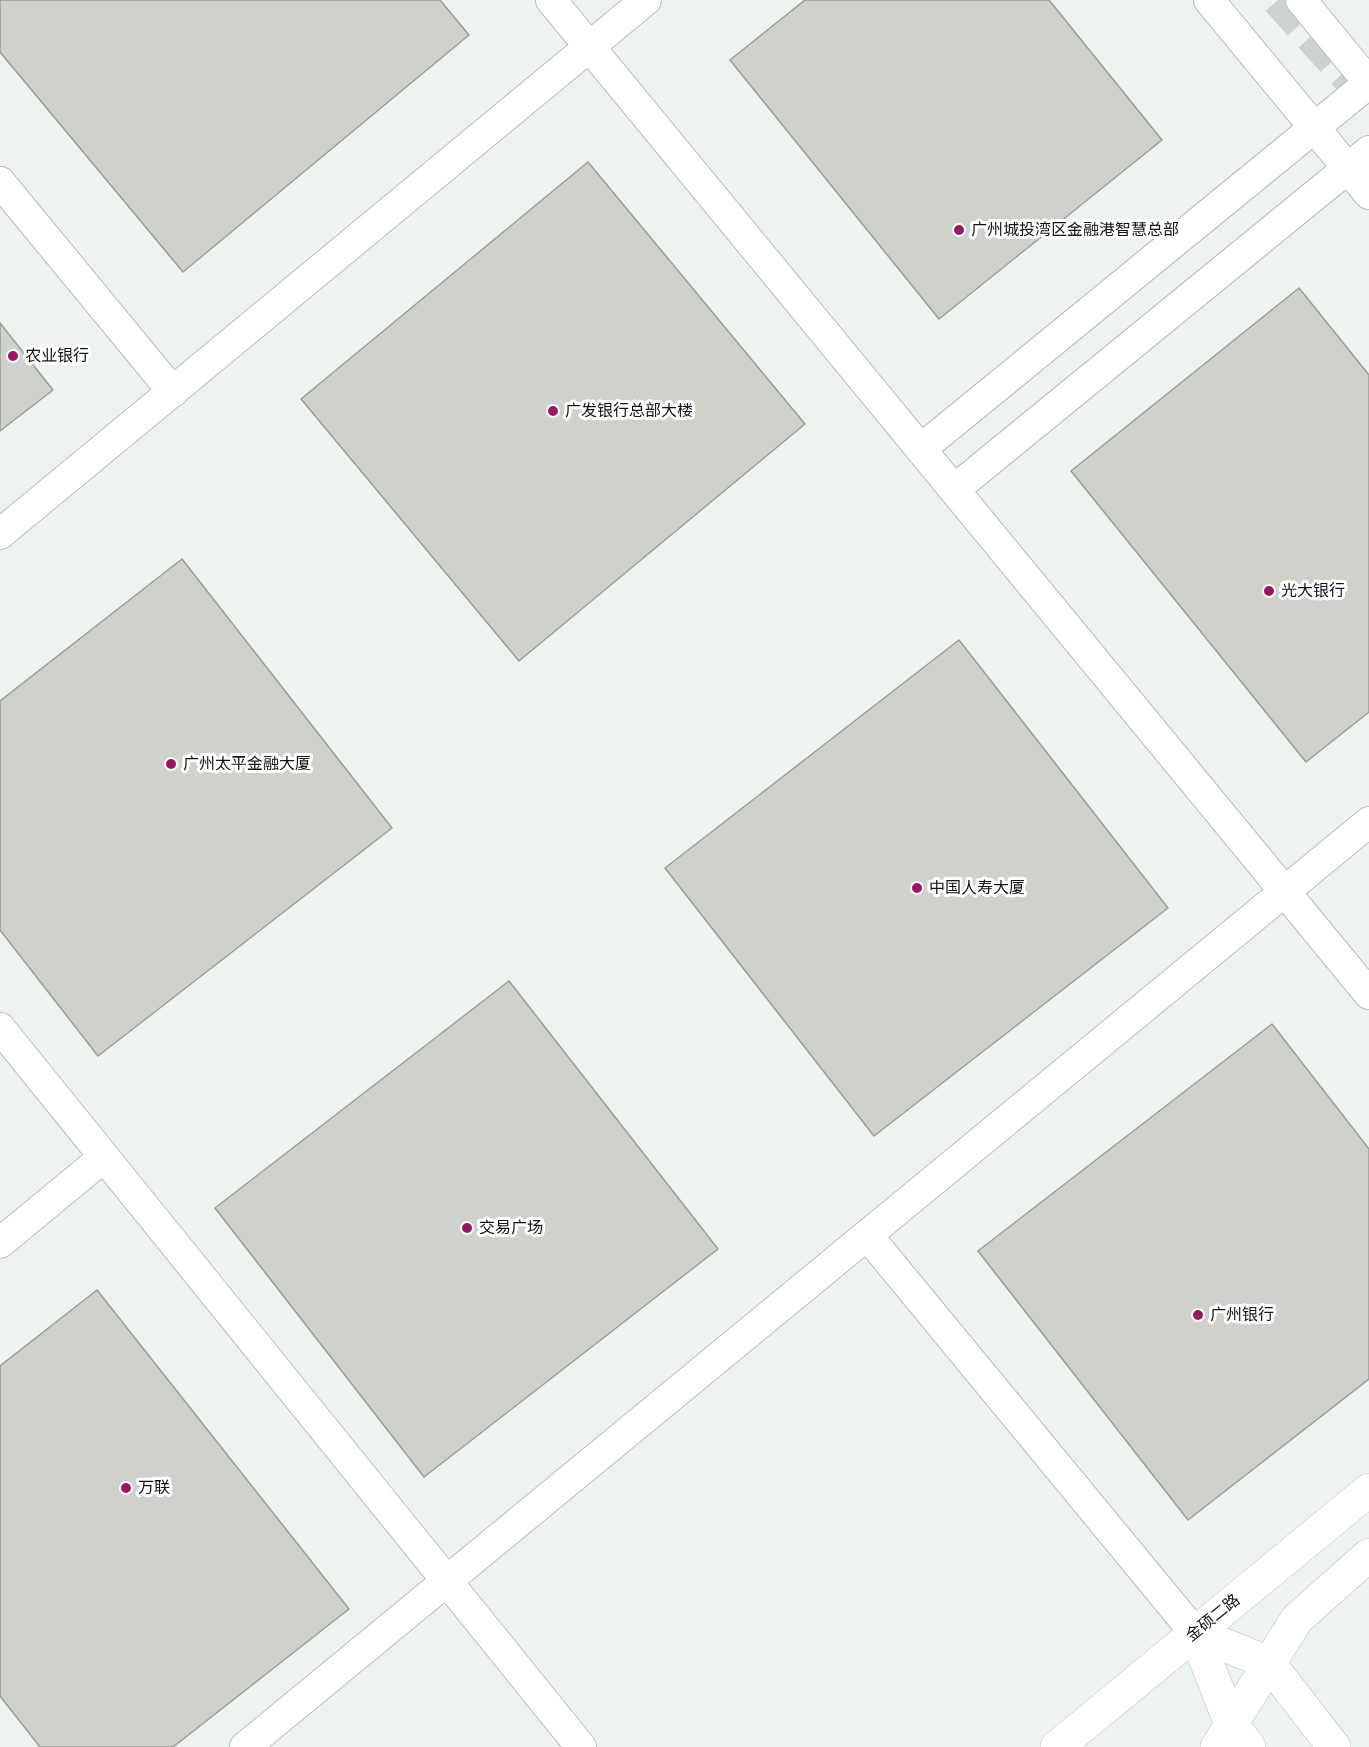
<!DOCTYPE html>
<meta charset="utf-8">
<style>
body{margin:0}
canvas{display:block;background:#edf4f0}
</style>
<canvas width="1369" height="1747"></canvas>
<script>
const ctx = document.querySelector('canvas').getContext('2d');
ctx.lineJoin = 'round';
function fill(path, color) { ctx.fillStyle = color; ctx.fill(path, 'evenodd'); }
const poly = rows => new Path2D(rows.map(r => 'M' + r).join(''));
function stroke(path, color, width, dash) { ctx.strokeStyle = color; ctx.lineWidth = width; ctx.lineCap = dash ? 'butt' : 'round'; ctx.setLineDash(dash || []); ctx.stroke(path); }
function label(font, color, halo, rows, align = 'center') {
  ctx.font = font + ' "Playfair Display","Noto Sans SC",serif'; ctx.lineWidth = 6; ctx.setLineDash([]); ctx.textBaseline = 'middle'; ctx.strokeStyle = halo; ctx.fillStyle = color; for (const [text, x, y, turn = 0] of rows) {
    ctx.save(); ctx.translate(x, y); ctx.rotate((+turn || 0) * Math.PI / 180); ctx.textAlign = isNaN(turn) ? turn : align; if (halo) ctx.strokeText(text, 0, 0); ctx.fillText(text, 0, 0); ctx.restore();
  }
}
const building = poly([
 [0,0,440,0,469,35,183,272,0,52,0,0],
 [805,0,1049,0,1162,140,939,319,730,60,805,0],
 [588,162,805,424,519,661,301,399,588,162],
 [1299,288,1369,375,1369,712,1306,762,1071,471,1299,288],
 [0,323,53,390,0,431,0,323],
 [182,559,392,828,98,1056,0,930,0,701,182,559],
 [959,640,1168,908,874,1136,665,868,959,640],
 [509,981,718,1249,424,1477,215,1208,509,981],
 [1272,1024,1369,1149,1369,1379,1188,1520,978,1251,1272,1024],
 [97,1290,349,1609,173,1747,40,1747,0,1696,0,1366,97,1290]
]);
const secondaryTunnel = poly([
 [1278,0,1351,81]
]);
const street = poly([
 [551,0,1369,994],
 [1209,0,1369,194],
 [1301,0,1369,83],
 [0,182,173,392],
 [921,449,1369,83],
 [955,489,1369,151],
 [0,534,646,0],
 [0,1028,581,1747],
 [867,1235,1195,1633],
 [0,1243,104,1157],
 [245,1747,1369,822]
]);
const secondary = poly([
 [1195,1633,1269,1663,1334,1747],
 [1195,1633,1231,1724,1249,1747],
 [1057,1747,1369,1490],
 [1217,1747,1297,1619,1369,1555]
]);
const markers = [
 [959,230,6,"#9d1666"],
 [13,356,6,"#9d1666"],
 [553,411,6,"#9d1666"],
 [1269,591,6,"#9d1666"],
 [171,764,6,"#9d1666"],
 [917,888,6,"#9d1666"],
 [467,1228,6,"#9d1666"],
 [1198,1315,6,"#9d1666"],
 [126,1488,6,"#9d1666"]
];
const poiNames = [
 ["广州城投湾区金融港智慧总部",971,230],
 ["农业银行",25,356],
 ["广发银行总部大楼",565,411],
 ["光大银行",1281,591],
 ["广州太平金融大厦",183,764],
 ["中国人寿大厦",929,888],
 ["交易广场",479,1228],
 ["广州银行",1210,1315],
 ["万联",138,1488]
];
const streetNames = [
 ["金硕二路",1213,1618,-39]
];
fill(building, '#cfd2cb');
stroke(building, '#9b9e97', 1.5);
stroke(secondaryTunnel, '#ccd3cf', 33, [33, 16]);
stroke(street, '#b8bfbb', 32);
stroke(secondary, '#b8bfbb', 34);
stroke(street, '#fff', 30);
stroke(secondary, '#fff', 33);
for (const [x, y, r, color] of markers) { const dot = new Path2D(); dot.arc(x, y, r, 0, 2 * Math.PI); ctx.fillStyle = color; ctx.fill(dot); stroke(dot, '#fff', 2); }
label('16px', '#121513', '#fff', poiNames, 'left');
label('16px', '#121513', '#fff', streetNames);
</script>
